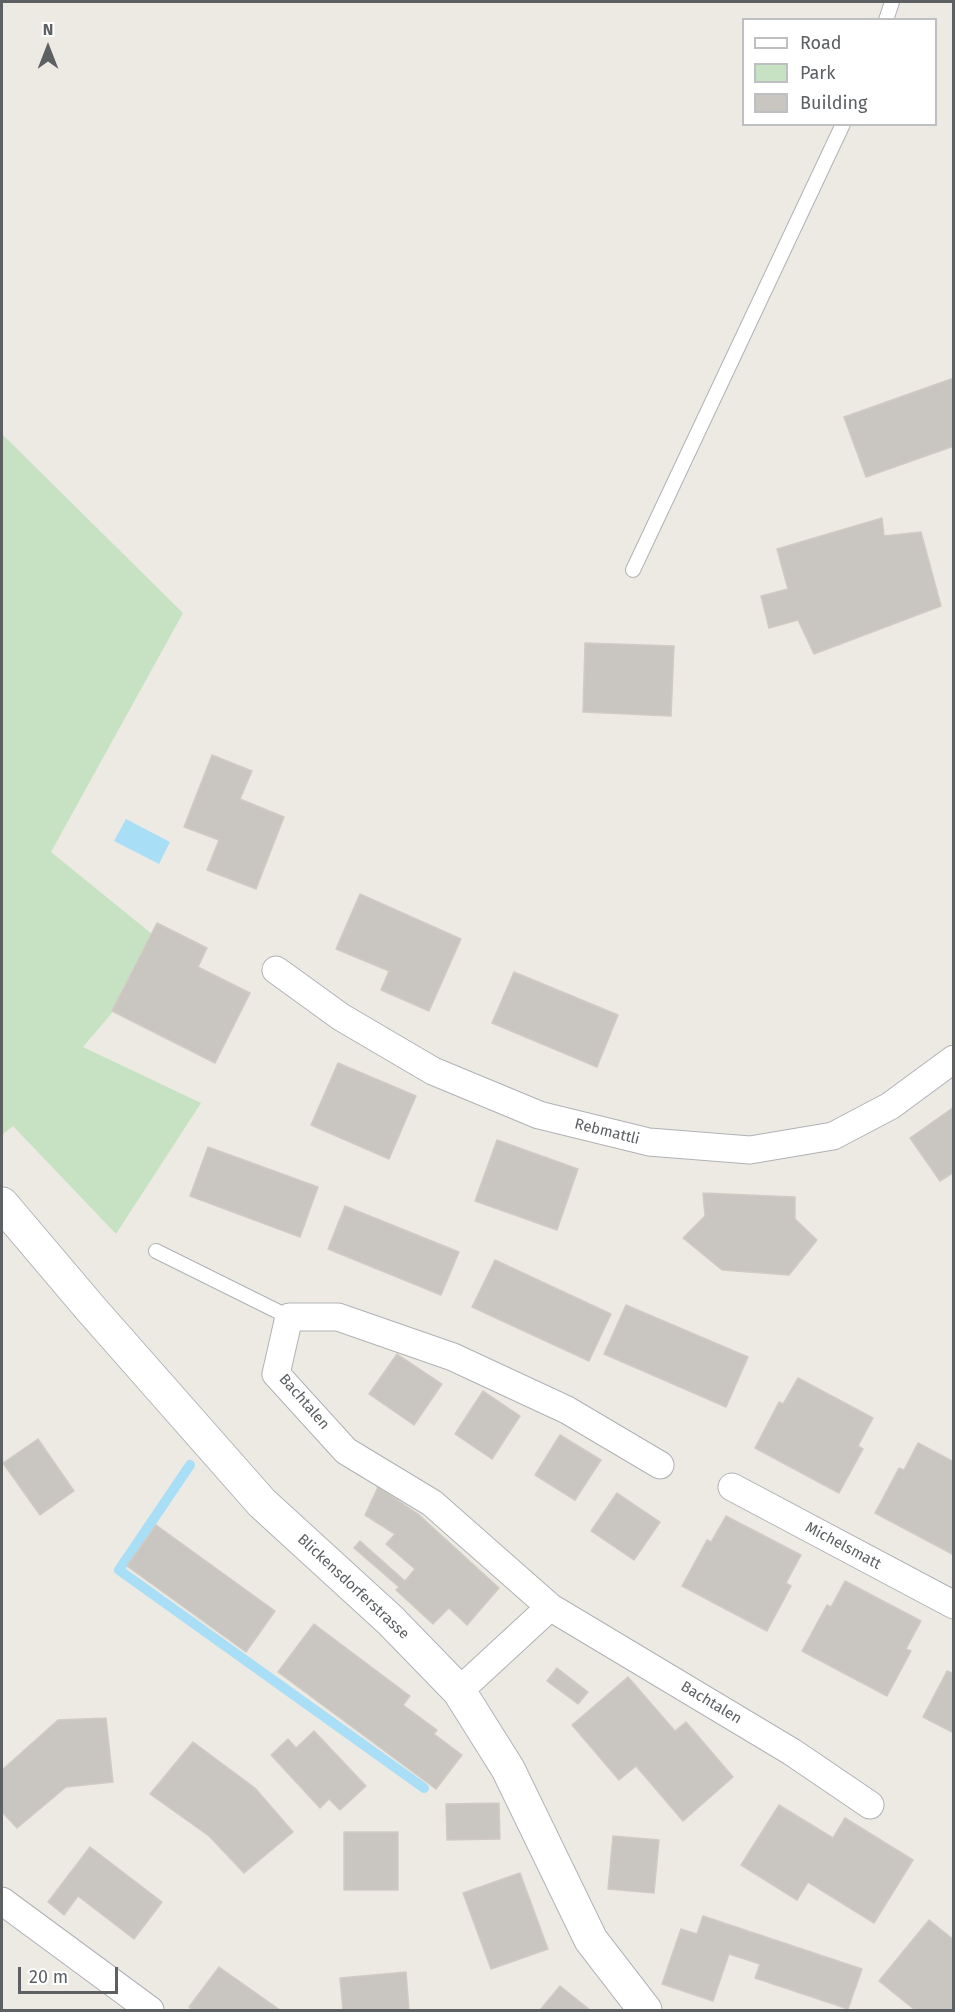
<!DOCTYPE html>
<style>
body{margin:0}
#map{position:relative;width:955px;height:2012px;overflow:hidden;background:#edeae4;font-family:"Fira Sans",sans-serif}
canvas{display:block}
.frame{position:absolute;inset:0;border:3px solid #5c6063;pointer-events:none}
.legend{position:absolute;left:742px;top:18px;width:195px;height:108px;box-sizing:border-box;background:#fff;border:2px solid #bebfc1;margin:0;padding:8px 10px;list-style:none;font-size:18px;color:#5c6063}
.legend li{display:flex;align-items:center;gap:12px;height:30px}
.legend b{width:30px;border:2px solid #bebfc1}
.north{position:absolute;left:18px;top:18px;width:60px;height:60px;-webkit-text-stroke:4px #fff;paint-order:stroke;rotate:0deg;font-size:16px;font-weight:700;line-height:24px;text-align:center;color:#5c6063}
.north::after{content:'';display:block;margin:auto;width:21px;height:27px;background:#5c6063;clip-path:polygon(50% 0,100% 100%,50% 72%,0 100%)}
.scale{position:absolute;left:18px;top:1967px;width:100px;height:27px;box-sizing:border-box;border:3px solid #5c6063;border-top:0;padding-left:8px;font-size:18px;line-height:21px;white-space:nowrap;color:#5c6063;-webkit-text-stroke:4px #fff;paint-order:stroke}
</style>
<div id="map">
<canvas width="955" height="2012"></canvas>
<div class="frame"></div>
<ul class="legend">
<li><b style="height:8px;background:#fff"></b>Road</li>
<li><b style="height:16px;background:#c6e2c2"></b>Park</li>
<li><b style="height:16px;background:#c9c5c0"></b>Building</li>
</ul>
<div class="north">N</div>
<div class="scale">20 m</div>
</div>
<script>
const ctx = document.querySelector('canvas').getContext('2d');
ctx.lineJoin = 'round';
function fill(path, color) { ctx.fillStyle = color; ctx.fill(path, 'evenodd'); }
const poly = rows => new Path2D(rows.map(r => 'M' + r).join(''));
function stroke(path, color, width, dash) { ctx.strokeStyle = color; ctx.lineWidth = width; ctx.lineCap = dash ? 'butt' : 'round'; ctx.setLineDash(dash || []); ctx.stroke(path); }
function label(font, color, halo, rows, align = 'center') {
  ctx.font = font + ' "Fira Sans",sans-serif'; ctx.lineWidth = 5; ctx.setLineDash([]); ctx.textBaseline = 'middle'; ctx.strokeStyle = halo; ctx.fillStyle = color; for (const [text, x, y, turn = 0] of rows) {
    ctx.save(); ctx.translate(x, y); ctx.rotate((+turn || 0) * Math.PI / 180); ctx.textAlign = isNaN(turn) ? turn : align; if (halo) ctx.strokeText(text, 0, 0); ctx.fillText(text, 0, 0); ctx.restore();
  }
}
const green = poly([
 [2,434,183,613,51,852,168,947,83,1047,201,1103,116,1234,13,1126,2,1135]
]);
const water = poly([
 [126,819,170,842,159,864,114,841]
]);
const stream = poly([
 [190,1465,119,1570,424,1788]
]);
const building = poly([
 [954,378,954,446,866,477,844,417,954,378],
 [882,518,884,536,921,532,941,606,814,654,798,620,769,628,761,596,788,589,777,549,882,518],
 [585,643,674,646,671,716,583,712,585,643],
 [212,755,252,771,240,799,284,817,256,889,207,870,219,840,184,827,212,755],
 [360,894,461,939,429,1011,381,990,389,971,336,949,360,894],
 [157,923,207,948,198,967,250,993,215,1063,112,1011,157,923],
 [514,972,618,1015,597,1067,492,1023,514,972],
 [338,1063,416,1096,389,1159,311,1125,338,1063],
 [954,1107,954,1172,940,1181,910,1138,954,1107],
 [497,1140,578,1169,557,1230,475,1201,497,1140],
 [208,1147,318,1187,300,1237,190,1196,208,1147],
 [703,1193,795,1197,795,1219,817,1240,789,1275,722,1270,683,1238,705,1216,703,1193],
 [345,1206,459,1252,441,1295,328,1249,345,1206],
 [495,1260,611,1314,589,1361,472,1307,495,1260],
 [626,1305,748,1357,726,1407,604,1354,626,1305],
 [397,1354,442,1384,414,1425,369,1394,397,1354],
 [798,1378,873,1418,858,1446,863,1449,839,1493,755,1448,779,1402,783,1404,798,1378],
 [483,1391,520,1416,492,1459,455,1434,483,1391],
 [560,1435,601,1460,575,1500,535,1475,560,1435],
 [38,1439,74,1491,40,1515,3,1463,38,1439],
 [918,1443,954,1462,954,1555,875,1513,899,1468,904,1470,918,1443],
 [378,1487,418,1514,499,1588,467,1625,449,1608,433,1624,396,1590,399,1587,354,1548,360,1541,405,1581,415,1569,386,1544,395,1534,365,1515,378,1487],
 [617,1493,660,1522,634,1560,591,1531,617,1493],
 [726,1516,801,1555,786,1583,791,1586,767,1631,682,1586,707,1540,711,1542,726,1516],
 [156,1525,275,1611,246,1652,127,1566,156,1525],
 [845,1581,921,1621,906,1649,911,1651,887,1696,802,1651,827,1605,831,1607,845,1581],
 [314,1624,410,1696,403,1705,437,1730,434,1734,462,1755,436,1789,278,1672,314,1624],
 [557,1668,588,1692,578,1704,547,1681,557,1668],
 [954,1669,954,1733,923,1717,947,1671,952,1673,954,1669],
 [628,1677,675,1731,686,1722,733,1777,683,1821,636,1766,619,1780,572,1725,628,1677],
 [106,1718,113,1782,66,1787,17,1828,2,1812,2,1770,58,1720,106,1718],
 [314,1731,366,1786,340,1810,329,1799,320,1808,271,1755,288,1739,296,1748,314,1731],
 [193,1742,255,1788,293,1832,244,1873,209,1836,150,1794,193,1742],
 [499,1803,500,1839,447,1840,446,1804,499,1803],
 [779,1805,833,1838,845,1818,913,1860,874,1923,808,1882,797,1900,741,1865,779,1805],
 [344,1832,398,1832,398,1890,344,1890,344,1832],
 [613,1836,659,1840,654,1893,608,1889,613,1836],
 [90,1847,162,1902,134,1939,78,1896,64,1915,48,1902,90,1847],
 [520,1873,548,1949,491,1969,463,1893,520,1873],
 [703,1916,862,1969,848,2009,755,1978,760,1964,729,1954,713,2001,662,1984,681,1929,697,1934,703,1916],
 [929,1920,954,1940,954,2010,915,2010,879,1981,929,1920],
 [219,1967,280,2010,194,2010,189,2007,219,1967],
 [406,1972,409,2010,343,2010,340,1978,406,1972],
 [560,1986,590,2010,540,2010,560,1986]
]);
const lane = poly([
 [886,20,892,2],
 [633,570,843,124],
 [156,1251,289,1317]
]);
const street = poly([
 [276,970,341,1017,433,1071,539,1115,649,1142,750,1150,833,1136,890,1106,954,1059],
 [732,1487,954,1605],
 [550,1607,792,1752,870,1805],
 [459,1691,550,1607,432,1503,346,1451,276,1374,289,1317,338,1317,453,1357,567,1410,660,1465],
 [2,1901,150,2010]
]);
const secondary = poly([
 [2,1204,91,1309,262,1503,390,1620,459,1691,508,1769,591,1940,645,2010]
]);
const streetNames = [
 ["Rebmattli",607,1132,14],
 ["Bachtalen",304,1402,49],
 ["Michelsmatt",843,1546,28],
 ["Blickensdorferstrasse",353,1587,43],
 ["Bachtalen",711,1703,31]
];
fill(green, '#c6e2c2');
fill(water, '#a9def7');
stroke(stream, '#a9def7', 10);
fill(building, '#c9c5c0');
stroke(building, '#d1cbc3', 1.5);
stroke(lane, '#afb2b5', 16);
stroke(street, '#afb2b5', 29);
stroke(secondary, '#b0b4b8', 35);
stroke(lane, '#fff', 14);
stroke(street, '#fff', 27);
stroke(secondary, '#fff', 33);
label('15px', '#5c6063', '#fff', streetNames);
</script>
